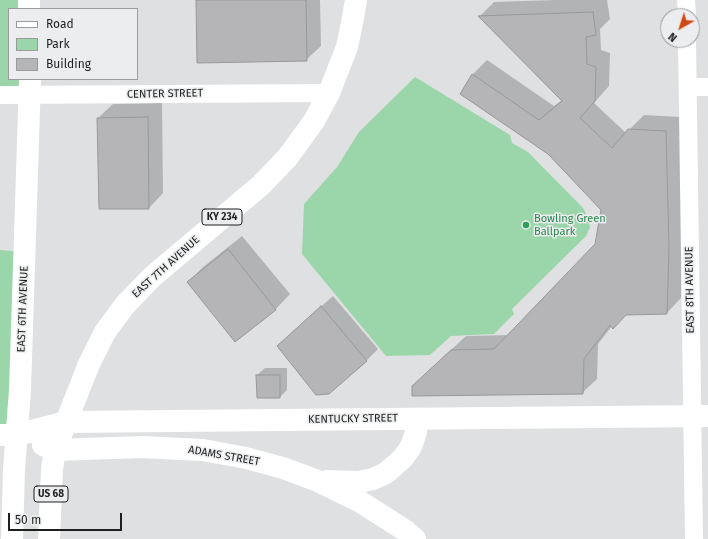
<!DOCTYPE html>
<style>
body{margin:0}
#map{position:relative;width:708px;height:539px;overflow:hidden;background:#dfe0e1;font-family:"Fira Sans",sans-serif}
canvas{display:block}
.legend{position:absolute;left:8px;top:8px;width:130px;height:72px;box-sizing:border-box;background:#ecedee;border:1px solid #9a9b9b;margin:0;padding:5px 7px;list-style:none;font-size:12px;color:#1e1f1f}
.legend li{display:flex;align-items:center;gap:8px;height:20px}
.legend b{width:20px;border:1px solid #9a9b9b}
.north{position:absolute;left:660px;top:8px;width:40px;height:40px;box-sizing:border-box;background:#ecedee;border:1px solid #9a9b9b;border-radius:50%;rotate:219deg;font-size:11px;font-weight:700;line-height:16px;text-align:center;color:#1e1f1f}
.north::after{content:'';display:block;margin:auto;width:14px;height:18px;background:#d04913;clip-path:polygon(50% 0,100% 100%,50% 72%,0 100%)}
.scale{position:absolute;left:8px;top:513px;width:114px;height:18px;box-sizing:border-box;border:2px solid #1e1f1f;border-top:0;padding-left:5px;font-size:12px;line-height:14px;white-space:nowrap;color:#1e1f1f;-webkit-text-stroke:3px #ecedee;paint-order:stroke}
</style>
<div id="map">
<canvas width="708" height="539"></canvas>
<ul class="legend">
<li><b style="height:5px;background:#fff"></b>Road</li>
<li><b style="height:11px;background:#9bd6aa"></b>Park</li>
<li><b style="height:11px;background:#b5b4b6"></b>Building</li>
</ul>
<div class="north">N</div>
<div class="scale">50 m</div>
</div>
<script>
const ctx = document.querySelector('canvas').getContext('2d');
ctx.lineJoin = 'round';
function fill(path, color) { ctx.fillStyle = color; ctx.fill(path, 'evenodd'); }
const poly = rows => new Path2D(rows.map(r => 'M' + r).join(''));
function stroke(path, color, width, dash) { ctx.strokeStyle = color; ctx.lineWidth = width; ctx.lineCap = dash ? 'butt' : 'round'; ctx.setLineDash(dash || []); ctx.stroke(path); }
function label(font, color, halo, rows, align = 'center') {
  ctx.font = font + ' "Fira Sans",sans-serif'; ctx.lineWidth = 3; ctx.setLineDash([]); ctx.textBaseline = 'middle'; ctx.strokeStyle = halo; ctx.fillStyle = color; for (const [text, x, y, turn = 0] of rows) {
    ctx.save(); ctx.translate(x, y); ctx.rotate((+turn || 0) * Math.PI / 180); ctx.textAlign = isNaN(turn) ? turn : align; if (halo) ctx.strokeText(text, 0, 0); ctx.fillText(text, 0, 0); ctx.restore();
  }
}
const green = poly([
 [0,0,29,0,29,9,9,9,9,79,30,79,30,98,0,97],
 [415,77,510,135,512,143,528,152,583,208,588,217,590,227,586,236,512,309,514,314,494,334,451,336,430,355,386,356,302,254,304,204,337,167,359,132],
 [0,250,25,252,17,435,0,435]
]);
const shadow = poly([
 [197,0,320,0,321,46,306,60],
 [554,0,607,0,610,19,600,29,601,50,610,53,609,86,594,103,626,133,644,115,680,117,683,233,681,298,667,313,626,314,612,326,598,344,597,379,582,393,428,371,466,336,509,335,596,245,602,210,548,154,461,94,473,74,487,60,554,106,562,100,480,16,494,2],
 [162,103,163,193,149,208,100,208,98,118,113,104],
 [242,236,290,294,276,309,235,341,188,282,202,268],
 [333,296,378,349,367,360,328,393,289,335],
 [265,368,287,368,287,390,280,397,257,375]
]);
const building = poly([
 [196,0,306,0,307,61,197,63,196,0],
 [593,12,596,35,586,37,587,64,596,67,595,101,580,118,612,148,628,129,666,131,669,248,667,314,626,315,613,329,610,325,584,359,583,394,412,396,412,386,451,350,494,349,595,244,601,210,548,154,460,94,472,74,539,120,562,101,478,16,593,12],
 [148,117,149,209,99,209,97,118,148,117],
 [228,249,276,310,235,342,187,282,228,249],
 [321,306,367,361,329,394,316,395,277,346,321,306],
 [256,375,280,375,280,398,257,398,256,375]
]);
const minor = poly([
 [686,0,687,16],
 [687,40,694,539],
 [688,87,708,87],
 [0,95,329,93]
]);
const primary = poly([
 [29,0,29,9],
 [0,435,17,435,66,422,708,416],
 [43,445,55,450,142,447,203,450,246,458,283,468,318,481,359,501,406,531,415,539],
 [327,481,359,482,373,479,386,473,402,459,409,450,412,444,416,432,415,419],
 [12,539,14,470,20,390,30,79],
 [49,539,52,469,55,450,89,364,105,332,125,305,152,277,261,185,287,158,314,121,329,93,347,47,352,23,356,0]
]);
const markers = [
 [526,225,4,"#2e9e5b"]
];
const shields = [
 [222,217,40],
 [51,494,34]
];
const shieldNames = [
 ["KY 234",222,217],
 ["US 68",51,494]
];
const streetNames = [
 ["CENTER STREET",165,94,-1],
 ["EAST 7TH AVENUE",166,267,-42],
 ["EAST 8TH AVENUE",690,290,-91],
 ["EAST 6TH AVENUE",23,309,-88],
 ["KENTUCKY STREET",353,419,-1],
 ["ADAMS STREET",224,456,10]
];
const leisureNames = [
 ["Bowling Green",534,219],
 ["Ballpark",534,232]
];
fill(green, '#9bd6aa');
fill(shadow, '#0003');
fill(building, '#b5b4b6');
stroke(building, '#989799', 1);
stroke(minor, '#fff', 18);
stroke(primary, '#fff', 22);
for (const [x, y, r, color] of markers) { const dot = new Path2D(); dot.arc(x, y, r, 0, 2 * Math.PI); ctx.fillStyle = color; ctx.fill(dot); stroke(dot, '#ecedee', 1.5); }
for (const [x, y, w] of shields) { const box = new Path2D(); box.roundRect(x - w / 2, y - 8, w, 16, 3); ctx.fillStyle = '#ecedee'; ctx.fill(box); stroke(box, '#1e1f1f', 1); }
label('bold 10px', '#1e1f1f', null, shieldNames);
label('11px', '#1e1f1f', '#ecedee', streetNames);
label('11px', '#27864d', '#ecedee', leisureNames, 'left');
</script>
